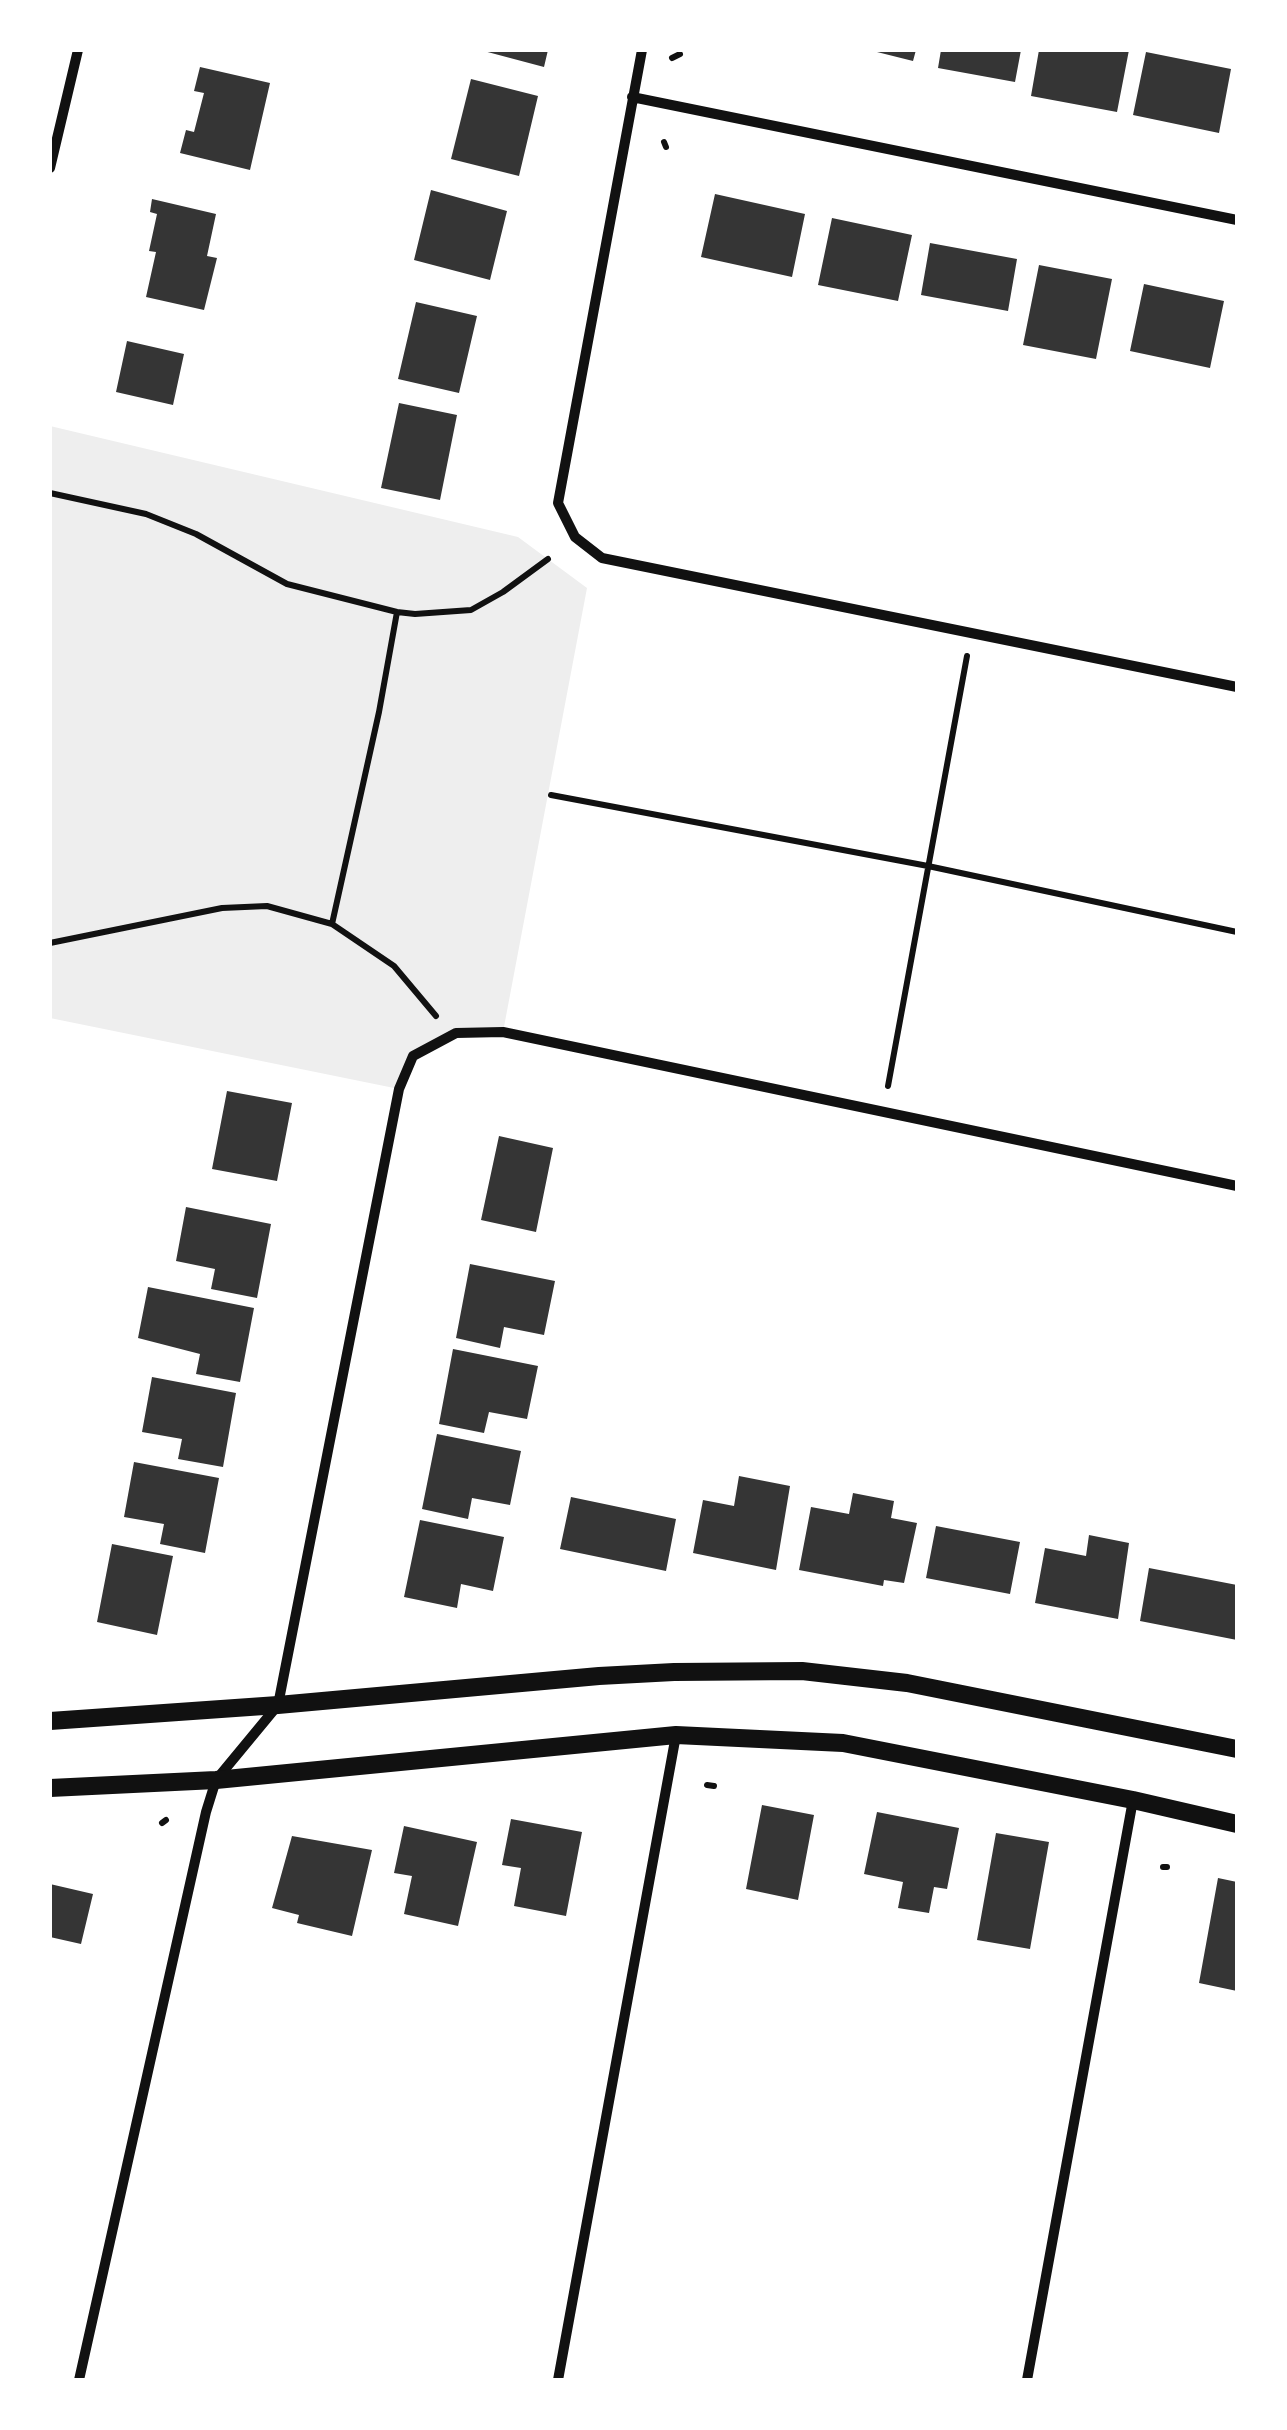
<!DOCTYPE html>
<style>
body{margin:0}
#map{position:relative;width:1287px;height:2430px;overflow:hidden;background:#fff;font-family:"Alegreya Sans",sans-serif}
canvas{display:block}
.frame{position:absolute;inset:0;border:52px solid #fff;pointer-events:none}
</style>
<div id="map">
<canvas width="1287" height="2430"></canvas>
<div class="frame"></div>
</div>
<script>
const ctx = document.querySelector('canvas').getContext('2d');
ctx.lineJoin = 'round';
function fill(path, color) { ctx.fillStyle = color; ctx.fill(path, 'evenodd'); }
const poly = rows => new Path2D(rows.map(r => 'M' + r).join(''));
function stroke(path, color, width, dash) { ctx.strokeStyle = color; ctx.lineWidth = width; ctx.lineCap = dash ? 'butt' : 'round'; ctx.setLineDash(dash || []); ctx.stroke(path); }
const green = poly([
 [50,426,518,537,587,588,503,1032,456,1033,413,1056,399,1089,50,1018]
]);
const building = poly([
 [480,50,548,50,544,67],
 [869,50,916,50,913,61],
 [941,50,1021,50,1015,82,938,68],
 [1039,50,1129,50,1117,112,1031,96],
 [1146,52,1231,69,1219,133,1133,115],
 [200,67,270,83,250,170,180,153,186,130,194,132,204,93,194,91],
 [471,79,538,96,519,176,451,159],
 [431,190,507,211,490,280,414,260],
 [715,194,805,214,792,277,701,257],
 [152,199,216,214,207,256,217,258,204,310,146,297,156,252,149,251,157,214,150,212],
 [832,218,912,235,898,301,818,285],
 [930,243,1017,259,1008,311,921,295],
 [1039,265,1112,279,1096,359,1023,345],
 [1144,284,1224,301,1210,368,1130,351],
 [416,302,477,316,459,393,398,379],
 [127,341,184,354,173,405,116,392],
 [399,403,457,415,440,500,381,488],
 [227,1091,292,1103,277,1181,212,1169],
 [499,1136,553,1148,536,1232,481,1220],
 [186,1207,271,1224,257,1298,211,1289,215,1269,176,1261],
 [470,1264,555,1281,544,1335,504,1327,500,1348,456,1338],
 [148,1287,254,1308,240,1382,196,1374,200,1354,138,1338],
 [453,1349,538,1366,527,1419,489,1412,484,1433,439,1424],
 [152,1377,236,1393,223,1467,178,1459,182,1439,142,1432],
 [437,1434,521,1451,510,1505,472,1498,468,1519,422,1509],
 [134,1462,219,1478,205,1553,160,1544,164,1524,124,1517],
 [739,1476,790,1486,776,1570,693,1553,703,1500,734,1506],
 [853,1493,894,1501,891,1518,917,1523,904,1583,884,1580,883,1586,799,1570,811,1507,849,1514],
 [571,1497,676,1519,666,1571,560,1549],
 [420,1520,504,1537,493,1591,461,1584,457,1608,404,1597],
 [936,1526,1020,1542,1010,1594,926,1578],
 [1089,1535,1129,1543,1118,1619,1035,1603,1045,1548,1086,1556],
 [112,1544,173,1556,157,1635,97,1622],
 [1149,1568,1237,1585,1237,1640,1140,1621],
 [762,1805,814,1815,798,1900,746,1889],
 [877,1812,959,1828,947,1889,934,1887,929,1913,898,1908,903,1882,864,1874],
 [511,1819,582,1832,566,1916,514,1906,521,1868,502,1865],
 [404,1826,477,1842,458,1926,404,1914,412,1876,394,1873],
 [996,1833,1049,1842,1030,1949,977,1940],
 [292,1836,372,1850,352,1936,297,1923,299,1915,272,1908],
 [1218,1878,1237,1882,1237,1991,1199,1983],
 [50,1884,93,1894,81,1944,50,1937]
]);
const path = poly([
 [672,58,680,54],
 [664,142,666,147],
 [50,493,146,514,196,534,287,584,397,612,415,614,471,610,503,592,548,559],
 [397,612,379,712,332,924,394,966,436,1016],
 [551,795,928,866,1237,932],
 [50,943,222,908,267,906,332,924],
 [888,1086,967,656],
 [707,1785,714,1786],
 [162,1823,166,1820],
 [1163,1867,1167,1867]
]);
const minor = poly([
 [642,50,558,503,575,537,602,558,1237,687],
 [632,97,1237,220],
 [50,168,78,50],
 [79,2380,206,1812,216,1780,278,1705,399,1089,413,1056,456,1033,503,1032,1237,1186],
 [558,2380,676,1735],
 [1027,2380,1133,1800]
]);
const tertiary = poly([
 [50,1721,278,1705,599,1676,674,1672,802,1671,907,1683,1237,1749],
 [50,1788,216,1780,676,1735,843,1743,1133,1800,1237,1824]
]);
fill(green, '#eee');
fill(building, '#353535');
stroke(path, '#111', 6);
stroke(minor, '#111', 10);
stroke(tertiary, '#111', 18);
</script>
